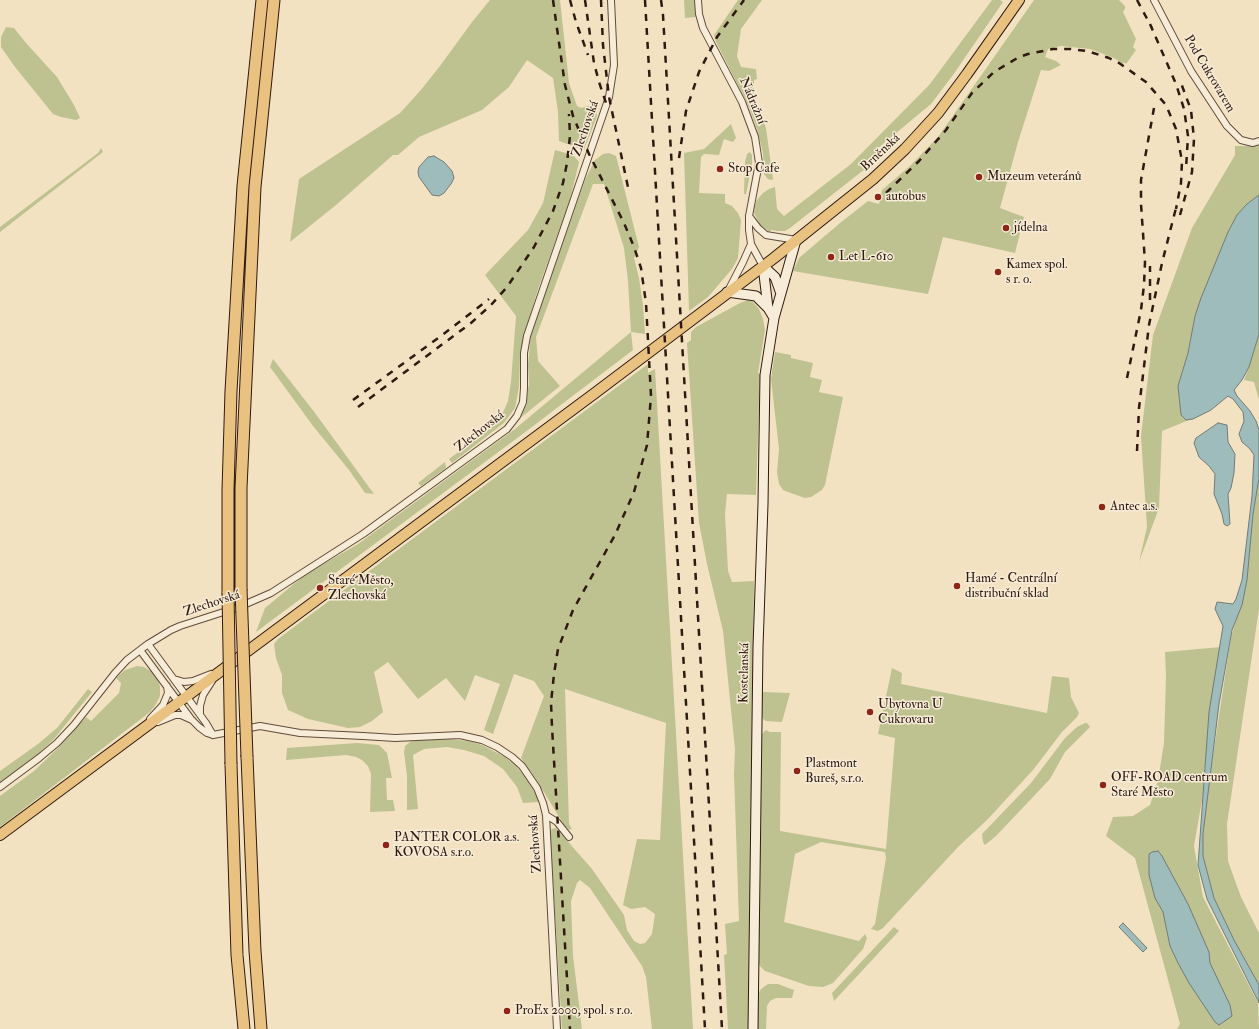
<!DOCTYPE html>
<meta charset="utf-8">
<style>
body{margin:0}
canvas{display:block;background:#f2e2c1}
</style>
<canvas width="1259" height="1029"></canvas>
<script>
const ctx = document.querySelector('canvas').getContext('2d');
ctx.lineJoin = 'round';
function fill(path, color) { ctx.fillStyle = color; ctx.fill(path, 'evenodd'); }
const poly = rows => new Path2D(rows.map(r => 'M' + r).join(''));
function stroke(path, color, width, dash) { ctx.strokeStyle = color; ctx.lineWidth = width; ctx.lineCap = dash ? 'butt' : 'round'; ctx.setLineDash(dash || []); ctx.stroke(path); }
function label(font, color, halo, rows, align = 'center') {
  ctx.font = font + ' "IM FELL Double Pica",serif'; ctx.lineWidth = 3; ctx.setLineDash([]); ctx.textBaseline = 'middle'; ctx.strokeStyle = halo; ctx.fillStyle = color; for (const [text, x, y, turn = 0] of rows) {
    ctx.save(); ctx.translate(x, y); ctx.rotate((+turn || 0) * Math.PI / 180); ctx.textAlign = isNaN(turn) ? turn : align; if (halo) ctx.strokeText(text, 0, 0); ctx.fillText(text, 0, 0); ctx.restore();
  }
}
const green = poly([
 [490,0,560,0,569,83,577,106,581,108,595,104,597,116,584,150,559,141,558,112,553,78,527,60,509,87,482,110,419,137,398,155,393,155,336,205,290,242,299,179,400,113,420,91,440,66,472,22],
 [684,0,694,0,696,17,685,18],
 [738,0,762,0,741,29,737,56,741,67,756,69,757,79,754,80,754,95,766,128,773,179,772,180,768,179,764,174,763,153,757,129,749,107,716,42,714,35],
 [992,0,1000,0,1003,2,953,75,931,104,878,148,870,165,790,228,785,231,778,231,771,230,770,232,760,225,754,213,755,206,757,200,763,193,769,189,775,187,777,209,784,216,851,164,930,84],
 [1034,0,1119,0,1125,6,1125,9,1123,12,1136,39,1133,47,1136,50,1126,64,1124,62,1123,64,1114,58,1090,49,1061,46,1048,49,1045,57,1056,61,1061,65,1049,71,1041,70,1018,142,1000,208,1024,217,1015,253,943,237,928,294,793,271,799,258,840,223,868,201,879,204,882,190,910,166,938,137],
 [6,27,14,28,26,43,57,77,74,105,80,118,76,120,61,117,53,114,15,67,1,47,1,37],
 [731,124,736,138,733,142,724,139,719,155,704,154,701,157,699,193,725,194,725,203,732,206,738,213,741,220,738,258,732,269,708,297,689,311,684,153,704,149],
 [1259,145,1259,195,1247,204,1195,316,1188,353,1178,386,1181,415,1183,418,1189,420,1162,431,1159,508,1139,562,1147,527,1141,436,1153,335,1192,228,1235,155,1235,146,1256,146],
 [101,148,103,152,0,232,0,227,98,153],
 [555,150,573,155,579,162,570,200,538,289,526,329,520,358,519,387,515,408,504,423,452,463,449,459,492,427,502,415,508,401,511,382,516,316,485,275,528,230,543,203],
 [750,152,752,155,752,164,746,194,744,194,745,162,747,154],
 [609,153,616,156,639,247,634,258,639,278,643,305,645,334,631,332,633,350,524,433,256,632,265,608,306,574,358,544,515,429,631,332,628,281,624,248,604,184,593,184,536,337,538,361,560,386,519,419,525,406,529,384,528,365,531,334,585,180,595,160,603,154],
 [748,300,753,302,759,309,763,319,765,330,758,373,760,374,756,495,727,494,725,514,728,571,732,582,754,581,749,1029,728,1029,724,955,727,954,725,924,739,921,734,774,735,749,723,631,707,564,699,523,687,343,691,340,691,332,696,327,740,303],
 [1259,334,1259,400,1254,382,1244,380,1249,367],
 [775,352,791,355,791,358,813,363,810,377,822,380,819,392,843,397,825,485,822,490,811,497,805,498,788,492,783,490,779,484,777,472,779,449,771,379],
 [273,359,315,413,374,494,365,493,349,470,313,426,270,367],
 [648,364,648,373,655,369,693,1029,652,1029,646,977,642,966,590,888,580,880,577,883,571,901,573,956,582,1029,562,1029,550,831,552,829,556,828,592,869,624,915,627,930,634,941,640,944,645,943,652,934,655,914,645,907,631,909,623,905,637,839,660,840,666,723,565,689,569,824,572,829,569,830,564,825,536,779,521,758,544,696,534,681,514,674,493,734,484,730,500,684,475,675,465,701,446,678,418,699,388,662,374,672,383,712,372,721,360,727,348,728,308,719,288,710,282,693,282,675,276,658,274,644,278,639,302,621],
 [445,462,446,468,421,486,418,483],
 [1259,479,1259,609,1227,824,1228,861,1241,897,1259,933,1259,985,1234,940,1214,898,1203,857,1203,834,1209,782,1231,637,1245,590,1249,546,1256,489],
 [1221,647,1219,703,1194,846,1203,897,1258,1003,1259,1029,1177,1029,1180,1024,1135,858,1106,836,1113,817,1133,816,1150,805,1158,780,1164,743,1166,677,1165,652],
 [137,666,144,667,152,672,157,678,160,686,160,696,156,704,150,712,0,827,0,796,34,771,59,747,86,717,91,721,119,693,121,683,116,678,125,670],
 [892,668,902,673,901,684,1047,713,1052,676,1069,678,1071,697,1079,713,1077,717,1062,732,1033,770,988,819,958,847,883,928,878,931,871,929,875,924,886,858,885,852,821,842,795,854,784,922,859,941,865,934,867,938,863,949,833,983,823,987,809,986,765,971,760,966,758,961,762,734,766,730,770,732,781,732,780,831,886,849,895,738,878,734],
 [88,689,92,692,54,739,24,767,0,783,0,771,38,744,57,728],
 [764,692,790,693,782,722,766,721,763,719,762,715,762,693],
 [1085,723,1087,723,1090,727,1065,752,1050,779,996,836,985,845,983,842,982,834,1031,783,1065,738,1077,727],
 [419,739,449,739,468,741,482,745,505,757,516,766,528,780,539,801,538,802,523,803,517,787,503,769,484,756,464,750,447,747,424,749,413,755,418,809,407,810,407,776,404,752,405,746,410,742],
 [357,743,379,745,387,753,392,778,386,778,387,800,393,800,395,811,370,812,371,774,368,766,362,760,356,757,346,755,286,760,287,748],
 [894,927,899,931,834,1001,832,993],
 [768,984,778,984,794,990,792,998,776,998,770,1001,767,1006,766,1029,757,1029,758,994,761,989]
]);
const water = poly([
 [434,156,444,162,452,171,454,178,451,184,444,193,439,196,432,195,419,177,418,172,419,167,428,157,434,156],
 [1259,195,1259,334,1249,367,1242,380,1234,390,1237,396,1250,411,1256,421,1259,430,1259,478,1253,514,1247,580,1242,605,1232,630,1219,704,1203,834,1203,856,1214,898,1234,940,1259,985,1259,1003,1207,899,1198,865,1209,712,1223,626,1215,609,1217,602,1233,604,1236,599,1242,580,1252,496,1254,455,1250,449,1242,442,1239,434,1244,421,1243,412,1233,399,1228,396,1211,410,1193,419,1186,420,1181,415,1178,386,1188,353,1195,316,1201,298,1228,232,1237,215,1247,204,1259,195],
 [1218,423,1227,425,1228,442,1235,454,1234,473,1231,488,1228,494,1230,524,1227,526,1224,524,1222,514,1214,494,1215,474,1209,466,1199,457,1194,443,1196,438,1218,423],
 [1158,851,1162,856,1188,904,1209,952,1210,963,1230,1005,1232,1016,1219,1025,1215,1022,1189,983,1178,963,1170,946,1163,912,1155,898,1149,875,1149,854,1152,852,1158,851],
 [1123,923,1147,948,1143,952,1119,927,1123,923]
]);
const minor = poly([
 [698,0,699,14,703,28,742,102,755,137,759,163,749,216,749,230,751,244,763,266],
 [1154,0,1191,71,1227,126,1241,140,1253,143,1259,141],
 [749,216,758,228,766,235,796,240],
 [728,291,743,262,751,244],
 [148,644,206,723,213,735],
 [140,650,191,719,199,727,207,733,213,735,260,726,300,733,363,736,395,738,460,735,482,740,497,747,512,757,522,766,537,788,543,803,546,815,557,1029],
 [174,679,184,682,193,681,211,674],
 [200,714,200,706,203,695,212,681],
 [150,719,163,705,168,693,167,686],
 [158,722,175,715,181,715,192,720],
 [0,787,39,758,57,743,74,725,115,673,127,660,148,644,171,630,180,626,239,607,271,593,363,534,507,429,517,416,523,402,524,388,524,353,527,336,609,97,614,65,611,0],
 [546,815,557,822,569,837]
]);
const secondary = poly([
 [763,266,768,308,774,318],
 [763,266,775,277,780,291],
 [727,292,756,296,768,308],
 [753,1029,758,647,763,504,765,375,774,318,796,240]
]);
const primary = poly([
 [0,835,595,393,774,258,873,179,905,149,938,113,967,74,1019,0]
]);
const motorway = poly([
 [241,589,241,488,255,187,274,0],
 [228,593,228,490,231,391,243,186,262,0],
 [247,757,255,951,261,1029],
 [231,764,237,955,244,1029]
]);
const rail = poly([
 [553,0,565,85,573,116,589,154,624,223,634,247,641,268,646,303,651,396,647,445,634,492,615,535,573,610,558,649,554,674,551,703,552,727,570,1029],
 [570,0,576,22,588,55],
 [585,0,594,63,599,82,606,103],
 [601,0,603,45,609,97,629,192],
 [645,0,705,1029],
 [661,0,663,15,722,1029],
 [1137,0,1152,28],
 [1150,24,1176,84,1184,109,1188,136,1186,169],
 [679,158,686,111,699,72,717,37,744,0],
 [886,193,919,161,946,130,972,93,994,72,1019,57,1028,54,1053,49,1071,49,1087,51,1109,58,1119,63,1146,82,1166,105,1176,129,1182,161,1181,183,1176,209],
 [1180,215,1192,172,1194,139,1191,110,1181,83],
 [1150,300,1150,266],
 [1127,378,1141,310,1144,285,1145,262,1141,204,1141,180,1154,108],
 [353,400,441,336,489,299],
 [358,407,471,323,491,305,507,287,534,247,553,211,563,183,567,163,570,136,569,114],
 [1137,451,1139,408,1149,325,1162,263,1177,204]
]);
const motorwayBridge = poly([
 [241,589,247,757],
 [228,593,231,764]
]);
const markers = [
 [720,169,4,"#8f2418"],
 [979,177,4,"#8f2418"],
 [878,197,4,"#8f2418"],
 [1006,228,4,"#8f2418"],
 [831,257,4,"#8f2418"],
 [998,272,4,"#8f2418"],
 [1102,507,4,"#8f2418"],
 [957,586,4,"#8f2418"],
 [320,588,4,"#8f2418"],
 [870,712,4,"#8f2418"],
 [797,771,4,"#8f2418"],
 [1103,785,4,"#8f2418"],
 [386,845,4,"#8f2418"],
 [507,1011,4,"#8f2418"]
];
const streetNames = [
 ["Pod Cukrovarem",1209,74,59],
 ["Nádražní",752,101,67],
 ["Zlechovská",586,129,-71],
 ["Brněnská",881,153,-43],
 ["Zlechovská",480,432,-38],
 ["Zlechovská",212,604,-18],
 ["Kostelanská",745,673,-89],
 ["Zlechovská",536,844,-94]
];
const poiNames = [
 ["Stop Cafe",728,169],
 ["Muzeum veteránů",987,177],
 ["autobus",886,197],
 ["jídelna",1014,228],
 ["Let L-610",839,257],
 ["Kamex spol.",1006,265],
 ["s r. o.",1006,280],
 ["Antec a.s.",1110,507],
 ["Hamé - Centrální",965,579],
 ["distribuční sklad",965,594],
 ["Staré Město,",328,581],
 ["Zlechovská",328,596],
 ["Ubytovna U",878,705],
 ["Cukrovaru",878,720],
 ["Plastmont",805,764],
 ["Bureš, s.r.o.",805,779],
 ["OFF-ROAD centrum",1111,778],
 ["Staré Město",1111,793],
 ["PANTER COLOR a.s.",394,838],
 ["KOVOSA s.r.o.",394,853],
 ["ProEx 2000, spol. s r.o.",515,1011]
];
fill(green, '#bec290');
fill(water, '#9ebcbc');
stroke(water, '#727b77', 1);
stroke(minor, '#604b3c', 8);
stroke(secondary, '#2f1910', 11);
stroke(primary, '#2f1910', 12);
stroke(motorway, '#2f1910', 13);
stroke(minor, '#f7ecd7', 6);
stroke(secondary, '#f7ecd7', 9);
stroke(primary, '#e9c180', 10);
stroke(motorway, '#e9c180', 11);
stroke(rail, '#2f1910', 2.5, [7, 7]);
stroke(motorwayBridge, '#2f1910', 13, []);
stroke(motorwayBridge, '#e9c180', 11);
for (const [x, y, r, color] of markers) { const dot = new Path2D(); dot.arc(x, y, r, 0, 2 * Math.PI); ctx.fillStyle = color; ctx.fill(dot); stroke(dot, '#f7ecd7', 1.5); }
label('13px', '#2f1910', '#f7ecd7', streetNames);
label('13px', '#2f1910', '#f7ecd7', poiNames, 'left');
</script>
